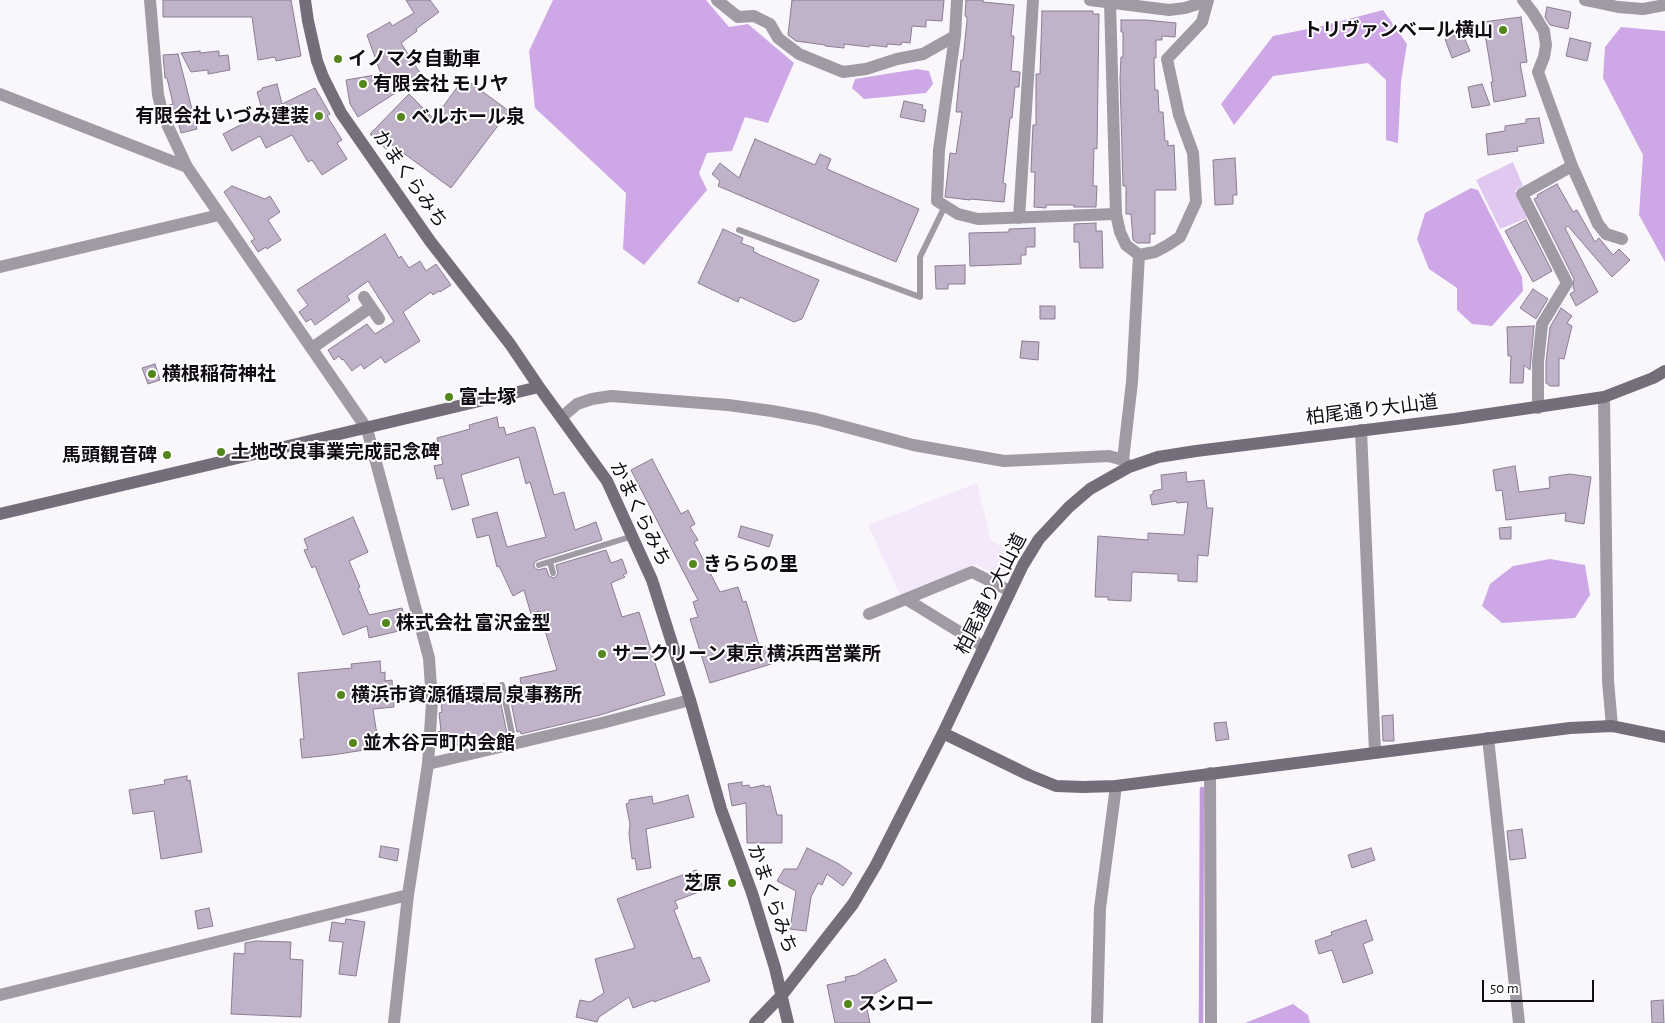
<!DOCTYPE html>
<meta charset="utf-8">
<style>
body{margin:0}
#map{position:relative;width:1665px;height:1023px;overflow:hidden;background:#faf7fc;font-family:"Alegreya Sans",sans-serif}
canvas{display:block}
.scale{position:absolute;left:1482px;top:980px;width:112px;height:22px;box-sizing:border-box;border:2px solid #110c14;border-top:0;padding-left:6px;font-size:15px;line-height:18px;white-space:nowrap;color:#110c14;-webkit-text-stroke:4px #fff;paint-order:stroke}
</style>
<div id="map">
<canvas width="1665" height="1023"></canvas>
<div class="scale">50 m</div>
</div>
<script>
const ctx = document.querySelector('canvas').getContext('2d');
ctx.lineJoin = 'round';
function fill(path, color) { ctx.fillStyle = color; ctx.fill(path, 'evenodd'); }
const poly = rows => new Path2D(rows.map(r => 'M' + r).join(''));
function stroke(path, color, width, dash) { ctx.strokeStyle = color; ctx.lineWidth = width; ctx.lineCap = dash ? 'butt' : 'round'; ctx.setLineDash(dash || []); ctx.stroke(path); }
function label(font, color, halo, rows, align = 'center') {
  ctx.font = font + ' "Alegreya Sans","Noto Sans JP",sans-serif'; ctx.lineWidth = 4; ctx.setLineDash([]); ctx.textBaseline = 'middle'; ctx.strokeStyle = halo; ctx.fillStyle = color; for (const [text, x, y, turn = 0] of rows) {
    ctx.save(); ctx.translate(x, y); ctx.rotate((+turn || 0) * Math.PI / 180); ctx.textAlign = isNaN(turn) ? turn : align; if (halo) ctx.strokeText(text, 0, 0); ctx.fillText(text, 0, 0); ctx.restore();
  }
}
const built = poly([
 [977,483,991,540,1015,556,1002,579,976,564,900,595,868,525]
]);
const green = poly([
 [1513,162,1523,186,1515,191,1527,218,1500,229,1476,180]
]);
const forest = poly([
 [553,0,706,0,729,27,748,24,794,63,768,123,745,117,732,151,707,153,699,173,707,190,644,265,623,249,626,193,535,108,529,51],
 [1383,10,1407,44,1401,81,1398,143,1386,140,1386,80,1368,63,1273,76,1234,125,1221,104,1273,36,1322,26],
 [1621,27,1665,31,1665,262,1639,215,1643,155,1603,78,1605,47],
 [917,69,929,71,933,84,926,93,864,99,852,88,855,79],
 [1471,188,1478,190,1522,277,1523,291,1492,326,1472,324,1457,310,1457,288,1429,269,1417,239,1425,213],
 [1550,559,1585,565,1590,595,1575,618,1502,623,1482,606,1490,584,1513,566],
 [1293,1004,1308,1015,1310,1023,1245,1023]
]);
const stream = poly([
 [1201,1023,1202,789]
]);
const building = poly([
 [163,0,291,0,301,56,276,61,275,57,258,60,252,17,163,17,163,0],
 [406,0,430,0,439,12,416,29,417,31,401,43,422,76,358,117,350,104,346,80,381,74,367,35,390,22,392,26,414,13,406,0],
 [792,0,944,0,942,21,926,20,926,27,912,26,910,43,902,42,901,45,887,44,887,47,870,45,869,47,844,44,844,48,825,46,825,45,796,41,788,35,792,0],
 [966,0,983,0,983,2,1014,5,1011,36,1014,36,1011,71,1020,72,1019,87,1015,87,1012,118,1010,118,1003,183,1006,184,1004,202,970,199,970,200,945,197,950,153,956,154,962,112,956,112,961,60,963,60,967,20,967,17,965,16,966,0],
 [1547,7,1571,12,1568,29,1550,25,1545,17,1547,7],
 [1042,11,1093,11,1093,14,1099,14,1097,149,1094,148,1093,186,1097,186,1096,207,1074,207,1074,205,1046,205,1046,208,1034,207,1035,172,1031,172,1032,145,1033,125,1036,125,1036,74,1040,74,1042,11],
 [1521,17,1527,62,1520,63,1526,96,1494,102,1491,82,1493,82,1483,22,1521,17],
 [1121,20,1146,20,1176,23,1175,37,1162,36,1162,40,1156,40,1156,58,1154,58,1155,90,1158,90,1159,112,1163,112,1165,141,1168,141,1168,146,1174,145,1176,190,1155,190,1155,234,1150,234,1150,243,1137,243,1133,240,1131,214,1126,214,1126,186,1123,186,1120,78,1121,57,1123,57,1123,32,1121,32,1121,20],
 [1462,32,1470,51,1452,58,1445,39,1462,32],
 [1570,38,1591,43,1587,61,1566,56,1570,38],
 [200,51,200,53,219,51,219,56,228,55,230,70,208,74,208,70,191,72,181,53,200,51],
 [178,54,197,129,181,133,177,118,173,118,169,105,173,104,167,78,165,78,163,55,178,54],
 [464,78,509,111,451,188,391,144,386,149,370,134,409,94,434,119,464,78],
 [277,84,282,104,315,88,330,114,327,116,342,140,337,143,347,159,322,175,312,160,308,162,292,135,266,148,260,136,232,151,223,134,263,113,257,92,262,90,262,88,277,84],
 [1482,84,1490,105,1472,108,1468,87,1482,84],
 [904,101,923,105,922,109,926,110,924,122,900,117,904,101],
 [1539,118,1544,143,1517,147,1518,151,1488,155,1486,134,1505,131,1505,126,1526,123,1526,119,1539,118],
 [755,139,815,165,820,154,831,159,827,169,919,209,896,262,718,186,720,181,712,174,720,163,739,178,755,139],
 [1235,158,1237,195,1233,195,1233,204,1215,205,1213,160,1235,158],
 [1557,184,1573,212,1577,210,1595,242,1599,238,1613,255,1619,249,1630,260,1612,277,1568,226,1565,228,1598,292,1576,306,1570,294,1575,291,1573,288,1574,279,1534,199,1538,197,1537,195,1557,184],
 [232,186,265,199,270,196,280,212,268,220,281,240,267,249,266,247,258,252,251,241,255,239,224,192,232,186],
 [1526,220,1552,271,1533,282,1505,231,1526,220],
 [1096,223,1096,231,1102,231,1103,268,1080,268,1079,242,1074,242,1074,224,1096,223],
 [1035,228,1035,247,1026,247,1026,255,1021,255,1021,264,970,266,969,233,1009,232,1009,229,1035,228],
 [723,229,743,238,741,243,754,248,753,251,760,255,819,280,802,319,794,322,740,297,738,302,698,283,723,229],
 [385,234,399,258,401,256,409,268,420,261,426,271,436,264,451,285,440,292,439,291,433,295,431,292,403,312,420,341,385,363,381,357,364,369,361,364,352,371,343,359,342,360,339,356,334,360,328,350,367,324,375,334,394,322,368,281,347,296,350,300,315,325,311,319,306,322,299,312,308,305,297,290,385,234],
 [965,265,965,284,948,284,948,289,936,289,935,266,965,265],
 [1533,289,1548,299,1536,319,1520,308,1533,289],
 [1040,306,1055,306,1055,319,1040,319,1040,306],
 [1561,308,1572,316,1567,323,1572,326,1564,359,1559,358,1559,386,1550,386,1546,383,1546,362,1550,327,1561,308],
 [1534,326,1530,370,1524,365,1523,383,1510,383,1511,356,1508,356,1507,327,1534,326],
 [1022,341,1039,342,1038,360,1020,358,1022,341],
 [155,364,160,380,148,384,142,368,155,364],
 [497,417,499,428,504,427,506,435,533,427,535,428,554,495,564,492,575,530,596,522,602,540,538,560,534,563,534,567,538,570,546,568,549,576,554,578,558,574,556,565,606,550,611,563,622,559,627,573,623,575,625,577,611,583,622,617,639,612,665,695,600,715,521,734,520,731,517,732,510,697,523,694,520,678,557,670,539,611,531,614,524,590,513,596,499,566,497,567,489,535,477,538,472,519,497,512,507,547,546,537,530,482,526,484,519,457,461,475,469,505,452,510,443,478,437,479,434,466,443,464,437,438,470,429,469,425,497,417],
 [652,459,681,514,688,510,695,524,690,527,698,540,694,542,720,592,738,587,743,602,746,601,760,649,766,647,771,664,710,683,690,619,698,617,693,602,698,600,631,470,652,459],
 [1515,466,1519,492,1550,488,1549,477,1570,474,1591,477,1584,524,1565,521,1566,513,1506,520,1502,490,1496,491,1493,470,1515,466],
 [1186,472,1187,482,1204,480,1207,508,1213,508,1208,556,1198,555,1197,582,1178,581,1178,574,1132,572,1131,601,1108,600,1108,597,1095,597,1098,536,1148,540,1148,533,1184,535,1188,502,1177,503,1176,501,1152,505,1150,495,1153,494,1153,491,1162,489,1161,475,1186,472],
 [353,517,368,552,349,561,360,587,358,588,369,615,402,608,407,629,369,638,367,626,343,635,315,566,312,568,304,550,308,549,304,539,353,517],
 [741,526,773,535,769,547,738,537,741,526],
 [1511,527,1511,539,1500,539,1499,528,1511,527],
 [380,661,381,673,385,672,385,681,392,680,394,707,373,709,377,735,369,736,371,749,332,755,302,758,300,739,304,739,298,673,352,668,351,664,380,661],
 [484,684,484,686,487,686,490,702,500,699,507,734,478,741,443,748,443,746,438,747,438,732,441,731,439,713,442,712,441,703,455,700,454,691,484,684],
 [1393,715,1394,741,1383,741,1382,716,1393,715],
 [1226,722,1229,739,1216,741,1214,723,1226,722],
 [187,776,187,781,190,780,202,852,161,859,154,811,133,814,129,790,165,784,164,780,187,776],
 [742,782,742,786,749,785,750,788,764,785,765,787,770,786,777,815,782,815,782,843,747,843,746,803,732,806,728,784,742,782],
 [688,795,694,817,646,829,651,868,637,870,635,858,632,859,629,834,630,824,626,804,629,803,629,800,652,796,653,804,688,795],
 [1522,829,1526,858,1510,860,1507,831,1522,829],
 [381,846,399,849,397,861,379,857,381,846],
 [807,848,839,864,852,873,843,886,827,874,822,885,818,883,811,897,806,931,790,929,796,891,777,881,784,869,797,869,807,848],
 [1371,848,1375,860,1352,868,1348,855,1371,848],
 [696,870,704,890,675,901,678,908,674,910,693,959,700,957,710,981,654,1002,654,1000,633,1008,629,997,599,1017,597,1022,576,1017,580,1000,590,1002,604,993,595,959,635,948,617,899,696,870],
 [209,908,213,926,198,929,195,911,209,908],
 [346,919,365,922,356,976,339,974,343,942,329,941,332,922,345,924,346,919],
 [1366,920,1373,940,1363,944,1373,973,1343,983,1332,950,1319,954,1315,941,1332,935,1331,932,1366,920],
 [256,941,291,942,290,959,303,960,301,1017,231,1014,234,953,245,954,245,943,256,941],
 [885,959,897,981,865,999,870,1023,835,1023,827,985,846,981,845,977,856,975,885,959],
 [1663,1000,1664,1023,1652,1023,1651,1001,1663,1000]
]);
const lane = poly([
 [739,230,920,297,920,257,945,206],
 [550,562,553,573],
 [539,565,633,536],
 [502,685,514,744]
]);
const street = poly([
 [150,0,158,95,161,107,165,120,187,167],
 [717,0,738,17,754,16,770,24,778,38,799,54,843,72,866,69,897,59,923,54,955,36],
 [957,0,955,36,939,150,937,201,958,214,978,219,1116,214,1120,232,1126,245,1139,255,1155,252,1168,245,1180,237,1196,202,1193,153,1179,115,1167,59,1202,22,1208,0],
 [1090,0,1169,10,1185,8,1207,1],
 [1523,0,1533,13,1544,31,1546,45,1544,57,1538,72,1572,166,1522,194,1567,283,1542,324,1538,362,1538,408],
 [1585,0,1618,7,1643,9,1665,5],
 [1110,2,1116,214],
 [0,94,187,167,367,429,429,658,432,702,428,764,408,895,394,1023],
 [1572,166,1598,224,1606,234,1622,239],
 [1019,218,1033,0],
 [0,267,219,215],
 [364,297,379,319],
 [312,348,371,307],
 [1604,397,1608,681,1612,726],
 [562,417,577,404,592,399,611,396,728,405,772,411,816,419,913,445,1004,461,1109,456,1123,460],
 [1361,430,1375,752],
 [1127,465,1123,460,1132,382,1139,255],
 [906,599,984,647],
 [869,614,972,572,1010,591],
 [1488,738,1519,1023],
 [428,764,602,723,690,700],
 [1210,773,1211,1023],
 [0,995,408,895],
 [1097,1023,1100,908,1116,786]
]);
const secondary = poly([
 [305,0,308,21,317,61,323,77,341,113,430,241,510,344,539,387,607,481,652,580,690,700,721,809,752,893,775,968,788,1023],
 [0,514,539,387],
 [943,733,1029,775,1056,786,1083,787,1116,786,1570,728,1612,726,1665,737],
 [755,1023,782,995,853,904,876,865,943,733,1023,565,1039,539,1069,507,1090,489,1129,467,1158,457,1196,451,1455,419,1604,397,1653,378,1665,371]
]);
const markers = [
 [1503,30,5,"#54861c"],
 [338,59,5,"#54861c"],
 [363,84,5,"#54861c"],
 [319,116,5,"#54861c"],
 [401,117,5,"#54861c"],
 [152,374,5,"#54861c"],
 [449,397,5,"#54861c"],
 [221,452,5,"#54861c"],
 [167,455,5,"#54861c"],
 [693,564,5,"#54861c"],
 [386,623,5,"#54861c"],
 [602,654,5,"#54861c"],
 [341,695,5,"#54861c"],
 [353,743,5,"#54861c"],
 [732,883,5,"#54861c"],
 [848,1004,5,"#54861c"]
];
const poiNames = [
 ["トリヴァンベール横山",1493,30,"right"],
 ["イノマタ自動車",348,59],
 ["有限会社 モリヤ",373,84],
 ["有限会社 いづみ建装",309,116,"right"],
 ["ベルホール泉",411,117],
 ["横根稲荷神社",162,374],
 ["富士塚",459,397],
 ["土地改良事業完成記念碑",231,452],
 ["馬頭観音碑",157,455,"right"],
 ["きららの里",703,564],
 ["株式会社 富沢金型",396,623],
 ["サニクリーン東京 横浜西営業所",612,654],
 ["横浜市資源循環局 泉事務所",351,695],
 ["並木谷戸町内会館",363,743],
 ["芝原",722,883,"right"],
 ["スシロー",858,1004]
];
const streetNames = [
 ["かまくらみち",410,179,55],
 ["柏尾通り大山道",1372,410,-7],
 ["かまくらみち",640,514,64],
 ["柏尾通り大山道",991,594,-63],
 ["かまくらみち",772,899,71]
];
fill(built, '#f4e9fb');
fill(green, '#e0c8f0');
fill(forest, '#cea7e7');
stroke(stream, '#c29bda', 4.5);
fill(building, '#c0b3c9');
stroke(building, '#8a7d92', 1);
stroke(lane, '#a09aa4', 6);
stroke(street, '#a09aa4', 12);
stroke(secondary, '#766d7b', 12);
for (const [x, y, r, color] of markers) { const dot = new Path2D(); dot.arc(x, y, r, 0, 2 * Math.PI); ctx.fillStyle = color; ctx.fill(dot); stroke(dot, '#fff', 2); }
label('bold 19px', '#110c14', '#fff', poiNames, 'left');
label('19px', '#110c14', '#fff', streetNames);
</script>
